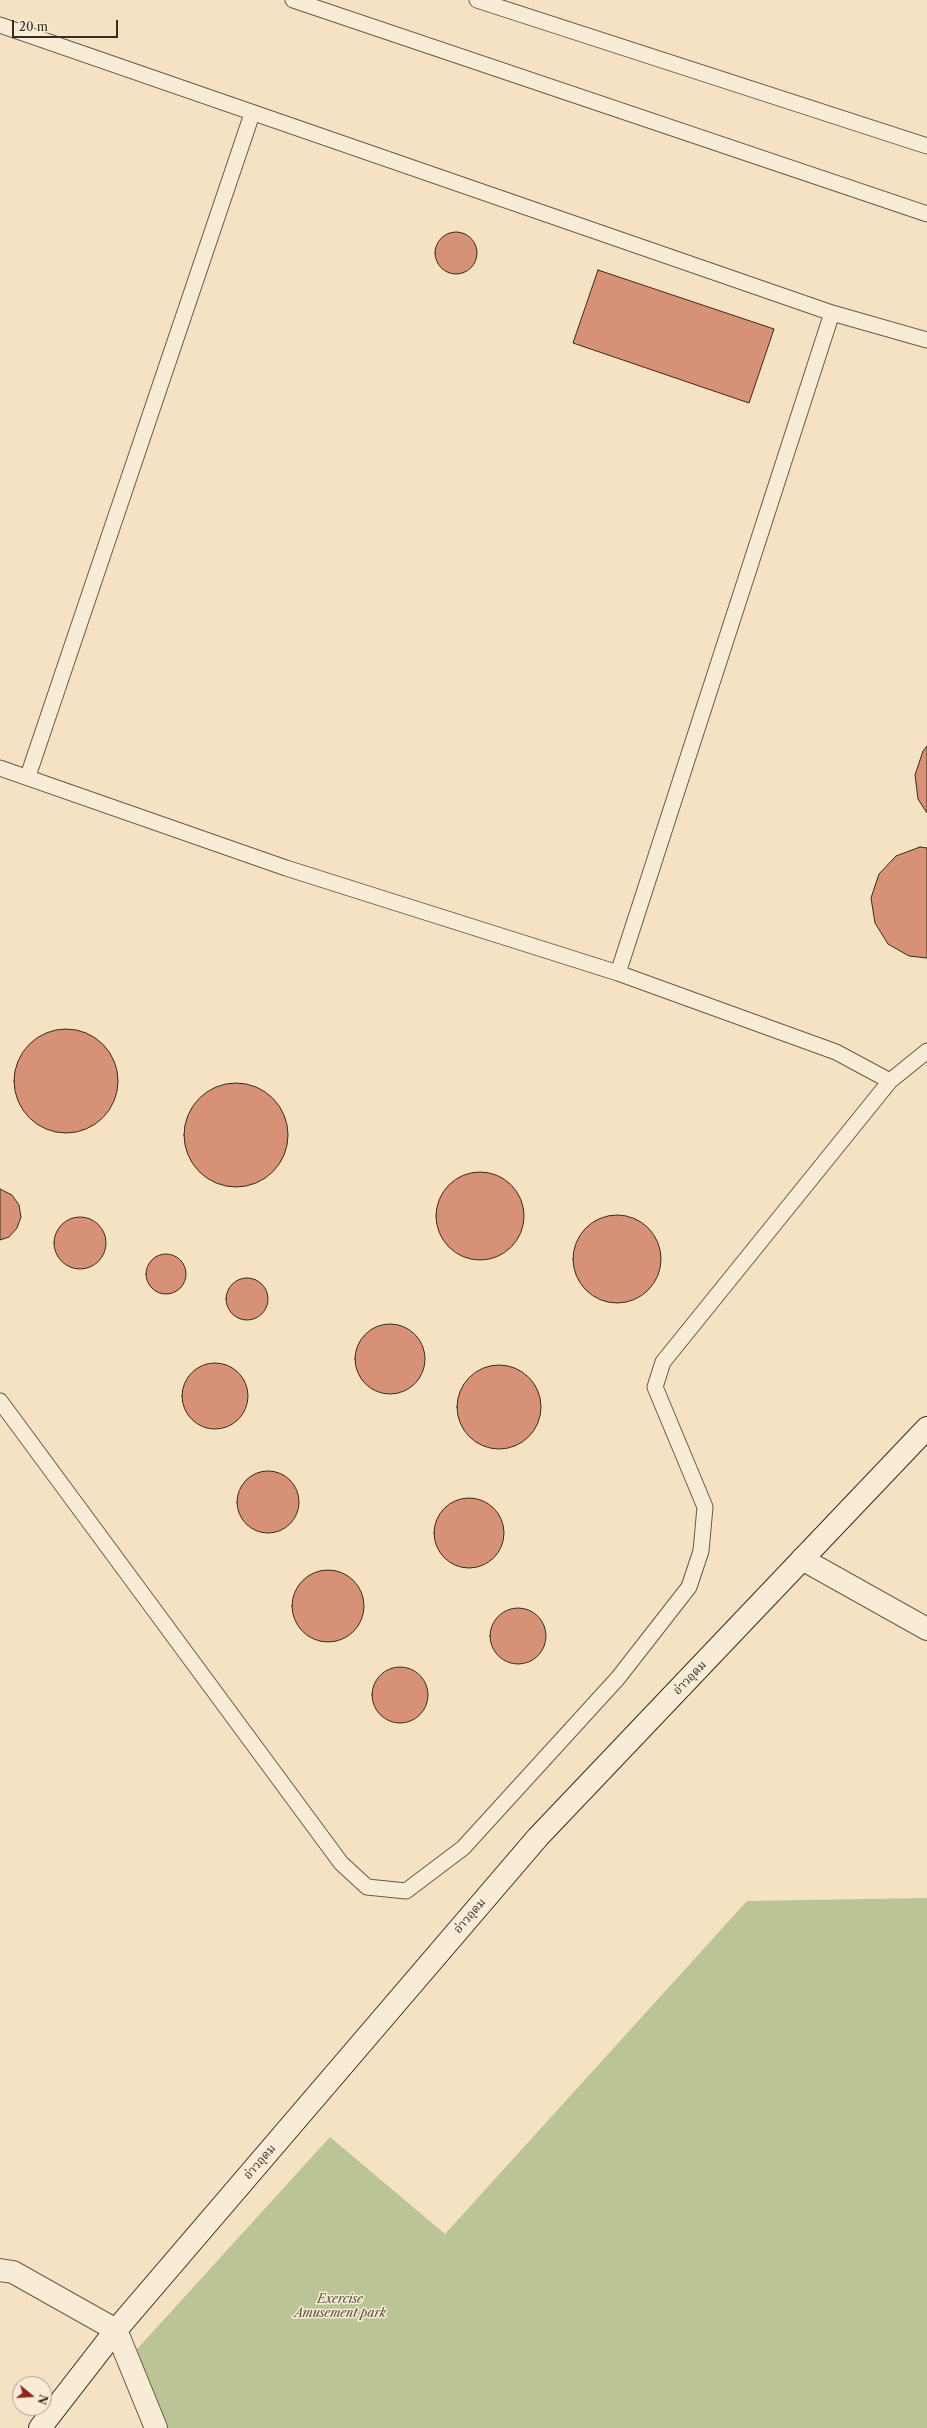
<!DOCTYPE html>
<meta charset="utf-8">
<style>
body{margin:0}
#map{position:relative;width:927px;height:2428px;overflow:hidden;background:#f5e2c2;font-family:"Libre Caslon Text",serif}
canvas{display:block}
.north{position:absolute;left:12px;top:2376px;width:40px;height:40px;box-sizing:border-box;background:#f8ecd7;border:1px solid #ac9e8e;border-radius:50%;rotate:108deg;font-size:11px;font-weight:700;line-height:16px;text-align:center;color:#3a2a20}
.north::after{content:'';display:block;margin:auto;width:14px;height:18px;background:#8f2418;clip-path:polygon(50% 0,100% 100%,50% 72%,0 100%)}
.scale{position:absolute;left:12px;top:20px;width:106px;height:18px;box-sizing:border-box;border:2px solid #3a2a20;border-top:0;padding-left:5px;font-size:12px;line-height:14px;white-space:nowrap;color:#3a2a20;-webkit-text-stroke:3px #f8ecd7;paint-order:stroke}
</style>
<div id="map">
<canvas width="927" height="2428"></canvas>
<div class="north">N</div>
<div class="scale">20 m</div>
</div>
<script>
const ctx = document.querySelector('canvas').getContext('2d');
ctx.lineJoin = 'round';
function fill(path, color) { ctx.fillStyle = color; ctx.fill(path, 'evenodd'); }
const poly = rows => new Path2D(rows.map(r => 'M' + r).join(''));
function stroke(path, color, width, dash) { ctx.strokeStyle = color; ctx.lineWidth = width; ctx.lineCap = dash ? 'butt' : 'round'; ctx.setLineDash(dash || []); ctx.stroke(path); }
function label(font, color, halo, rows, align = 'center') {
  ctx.font = font + ' "Libre Caslon Text","Noto Serif Thai",serif'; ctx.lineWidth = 3; ctx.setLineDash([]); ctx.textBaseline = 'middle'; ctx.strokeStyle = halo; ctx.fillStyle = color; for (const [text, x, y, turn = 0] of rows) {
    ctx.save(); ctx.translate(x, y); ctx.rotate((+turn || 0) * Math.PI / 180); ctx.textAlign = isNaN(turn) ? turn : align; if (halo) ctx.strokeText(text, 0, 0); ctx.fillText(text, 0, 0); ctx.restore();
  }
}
const green = poly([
 [927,1898,927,2428,156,2428,128,2359,330,2137,445,2234,747,1901]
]);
const building = poly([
 '435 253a21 21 0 1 1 42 0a21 21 0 1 1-42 0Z',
 [598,270,774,329,749,403,573,343,598,270],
 [927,746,927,813,918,799,915,775,923,751,927,746],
 [920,847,927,848,927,958,909,956,888,944,875,923,871,898,879,874,896,856,920,847],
 '14 1081a52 52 0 1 1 104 0a52 52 0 1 1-104 0Z',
 '184 1135a52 52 0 1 1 104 0a52 52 0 1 1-104 0Z',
 '436 1216a44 44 0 1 1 88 0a44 44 0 1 1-88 0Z',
 [0,1189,12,1195,19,1205,21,1217,17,1228,9,1237,0,1240,0,1189],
 '573 1259a44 44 0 1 1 88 0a44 44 0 1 1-88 0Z',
 '54 1243a26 26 0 1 1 52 0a26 26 0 1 1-52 0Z',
 '146 1274a20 20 0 1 1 40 0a20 20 0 1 1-40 0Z',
 '226 1299a21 21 0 1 1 42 0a21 21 0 1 1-42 0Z',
 '355 1359a35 35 0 1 1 70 0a35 35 0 1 1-70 0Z',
 '182 1396a33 33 0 1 1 66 0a33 33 0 1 1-66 0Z',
 '457 1407a42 42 0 1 1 84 0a42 42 0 1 1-84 0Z',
 '237 1502a31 31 0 1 1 62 0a31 31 0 1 1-62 0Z',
 '434 1533a35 35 0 1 1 70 0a35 35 0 1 1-70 0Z',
 '292 1606a36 36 0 1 1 72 0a36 36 0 1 1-72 0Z',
 '490 1636a28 28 0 1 1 56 0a28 28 0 1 1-56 0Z',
 '372 1695a28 28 0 1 1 56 0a28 28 0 1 1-56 0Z'
]);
const lane = poly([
 [293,0,927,214],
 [477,0,927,146],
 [0,25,832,313,927,340],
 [0,768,286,868,618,973,836,1052,890,1081],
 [28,776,252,114],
 [618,973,832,313],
 [0,1401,341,1863,367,1887,406,1891,463,1848,618,1678,689,1587,701,1551,705,1507,655,1387,663,1362,890,1081,927,1051]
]);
const street = poly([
 [802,1559,927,1629],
 [0,2270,13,2272,116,2330,156,2428]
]);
const secondary = poly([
 [40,2428,116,2330,538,1837,927,1428]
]);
const streetNames = [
 ["อ่าวอุดม",690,1678,-46],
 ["อ่าวอุดม",470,1916,-49],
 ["อ่าวอุดม",260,2162,-49]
];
const parkNames = [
 ["Exercise",340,2300],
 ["Amusement park",340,2314]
];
fill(green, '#bac495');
fill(building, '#d79176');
stroke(building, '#3a2a20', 1);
stroke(lane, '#695848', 17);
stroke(street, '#695848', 24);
stroke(secondary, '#3a2a20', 24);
stroke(lane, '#f8ecd7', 15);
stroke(street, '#f8ecd7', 22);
stroke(secondary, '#f8ecd7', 22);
label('12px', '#3a2a20', '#f8ecd7', streetNames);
label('italic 12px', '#5a503d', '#f8ecd7', parkNames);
</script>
